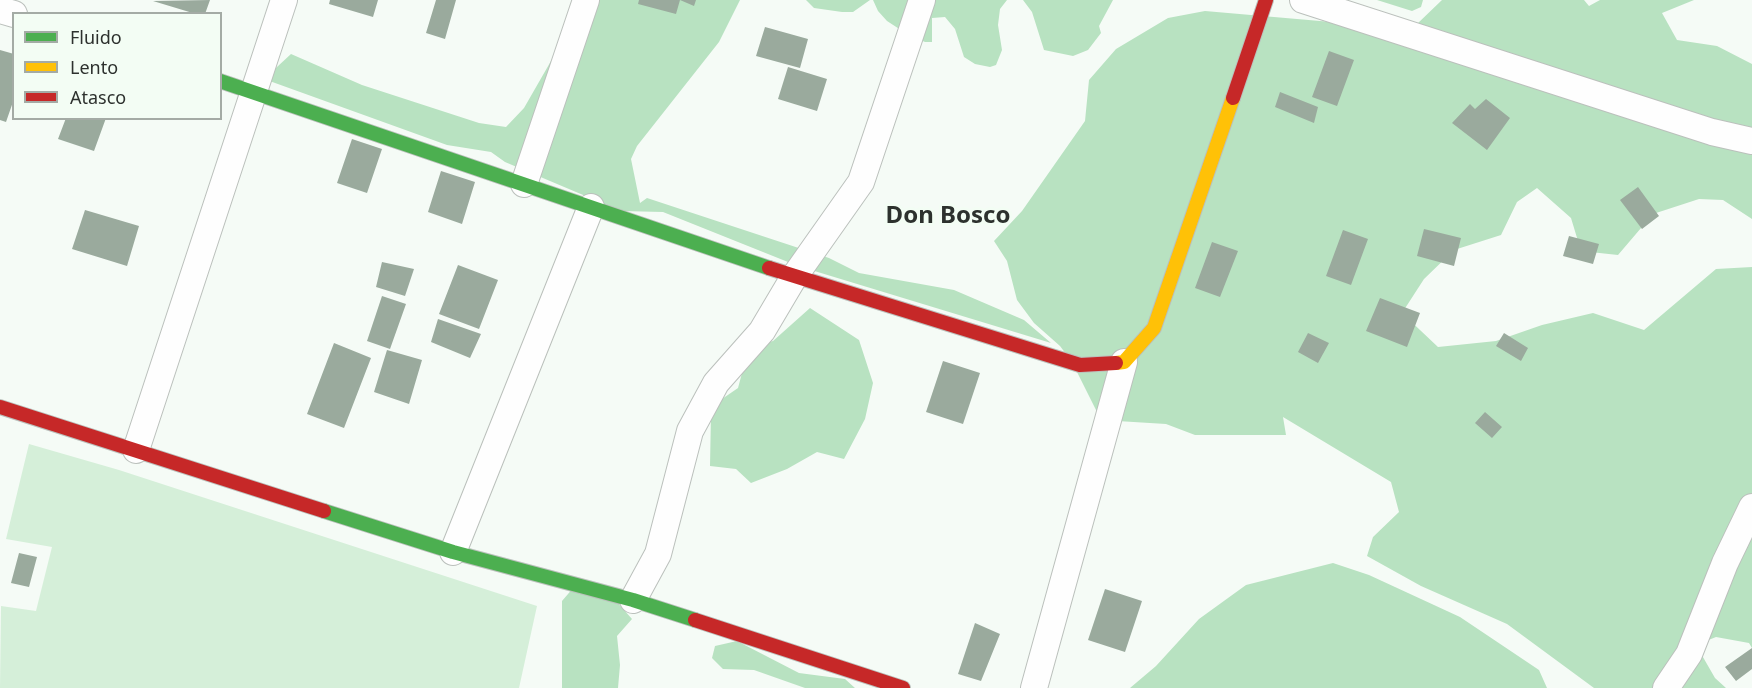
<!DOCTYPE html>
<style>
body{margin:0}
#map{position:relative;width:1752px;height:688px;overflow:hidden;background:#f5fbf6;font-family:"Noto Sans",sans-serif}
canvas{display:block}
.legend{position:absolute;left:12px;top:12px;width:210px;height:108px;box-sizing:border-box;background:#f3fdf4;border:2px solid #a4aba5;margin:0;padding:8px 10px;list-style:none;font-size:18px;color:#2d312e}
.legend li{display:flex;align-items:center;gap:12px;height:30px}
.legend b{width:30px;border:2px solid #a4aba5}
</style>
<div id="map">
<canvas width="1752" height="688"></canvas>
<ul class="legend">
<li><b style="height:8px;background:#4caf50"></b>Fluido</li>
<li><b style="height:8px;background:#ffc107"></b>Lento</li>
<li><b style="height:8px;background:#c62828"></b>Atasco</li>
</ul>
</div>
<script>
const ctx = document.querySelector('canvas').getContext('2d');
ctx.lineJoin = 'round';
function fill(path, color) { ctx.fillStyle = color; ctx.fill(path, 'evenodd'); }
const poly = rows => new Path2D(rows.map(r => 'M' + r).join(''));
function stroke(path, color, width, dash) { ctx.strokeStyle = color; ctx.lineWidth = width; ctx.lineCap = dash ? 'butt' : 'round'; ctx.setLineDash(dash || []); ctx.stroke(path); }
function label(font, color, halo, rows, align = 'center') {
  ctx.font = font + ' "Noto Sans",sans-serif'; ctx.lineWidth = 6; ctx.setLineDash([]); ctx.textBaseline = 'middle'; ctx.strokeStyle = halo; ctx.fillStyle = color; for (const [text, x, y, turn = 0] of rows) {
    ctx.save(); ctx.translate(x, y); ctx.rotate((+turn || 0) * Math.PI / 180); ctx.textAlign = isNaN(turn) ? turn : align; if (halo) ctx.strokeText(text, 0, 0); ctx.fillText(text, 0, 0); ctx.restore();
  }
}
const green = poly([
 [29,444,119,470,537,606,519,688,0,688,1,606,36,611,52,547,6,539]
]);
const forest = poly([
 [577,0,740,0,719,42,637,146,631,159,640,203,647,198,829,258,859,273,954,290,1024,320,1051,343,798,266,663,212,621,211,505,162,491,152,447,145,264,79,291,54,362,85,479,123,506,127,524,108,555,54],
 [806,0,870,0,853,12,842,12,814,8],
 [873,0,1007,0,1000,9,998,25,1002,50,996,65,990,67,975,64,964,57,955,29,945,17,932,18,932,42,925,42,907,34,887,21,878,11],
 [1023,0,1113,0,1099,26,1101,33,1088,50,1073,56,1044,50,1032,12],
 [1377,0,1423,0,1421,7,1412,11],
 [1442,0,1584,0,1589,6,1600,0,1694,0,1662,13,1677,40,1717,46,1752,64,1752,219,1723,200,1699,199,1653,214,1618,255,1581,251,1571,218,1537,188,1517,202,1501,235,1454,250,1424,279,1402,313,1438,347,1496,341,1542,325,1593,313,1644,330,1716,269,1752,267,1752,648,1749,643,1716,637,1696,645,1715,678,1726,688,1594,688,1507,624,1421,586,1367,556,1373,537,1399,512,1391,482,1283,417,1286,435,1195,435,1166,424,1101,420,1072,362,1060,346,1034,323,1017,300,1007,261,994,241,1022,211,1085,121,1089,80,1116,49,1168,18,1205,11,1343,23,1417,24],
 [810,308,859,340,873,383,865,419,844,459,817,452,787,469,751,483,736,469,710,466,711,413,722,399,738,388,749,347,773,341],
 [1333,563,1369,575,1460,617,1539,670,1547,688,1130,688,1156,666,1199,619,1246,585],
 [574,587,616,601,632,619,617,636,620,665,618,688,562,688,562,601],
 [737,641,799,673,845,679,855,688,805,688,754,670,723,669,712,658,715,646]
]);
const building = poly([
 [210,0,205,14,196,14,153,1],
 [330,0,378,0,373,17,329,4],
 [436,0,456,0,445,39,426,33],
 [639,0,696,0,694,6,680,0,676,14,638,4],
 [765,27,808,39,800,68,756,56],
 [0,50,14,54,14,99,6,122,0,120],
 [1329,51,1354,60,1337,106,1312,97],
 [788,67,827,79,817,111,778,99],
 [1280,92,1318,107,1314,123,1275,107],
 [1486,99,1510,118,1487,150,1452,123,1470,104,1475,109],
 [66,118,106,118,94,151,58,139],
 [352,139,382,149,367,193,337,183],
 [441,171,475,182,462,224,428,212],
 [1638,187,1659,216,1642,229,1620,200],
 [85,210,139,226,127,266,72,249],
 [1424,229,1461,238,1454,266,1417,256],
 [1343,230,1368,239,1351,285,1326,276],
 [1569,236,1599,244,1593,264,1563,256],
 [1212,242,1238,251,1220,297,1195,288],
 [382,262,414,269,405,296,376,287],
 [458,265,498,280,479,329,439,314],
 [382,296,406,304,390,349,367,341],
 [1380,298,1420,313,1407,347,1366,331],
 [438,319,481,334,470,358,431,342],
 [1308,333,1329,343,1318,363,1298,352],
 [1504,333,1528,348,1521,361,1496,346],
 [334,343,371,358,344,428,307,414],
 [387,350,422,360,409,404,374,392],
 [943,361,980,373,963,424,926,412],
 [1485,412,1502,427,1492,438,1475,423],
 [19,553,37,557,29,587,11,583],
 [1105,589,1142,601,1125,652,1088,640],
 [975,623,1000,634,981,681,958,674],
 [1752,648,1752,669,1736,681,1725,667]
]);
const street = poly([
 [1303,0,1712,132,1752,141],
 [0,10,14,14],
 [524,184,586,0],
 [136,450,284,0],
 [453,552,591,207],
 [633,600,658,554,690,431,716,383,762,331,794,277,861,182,922,0],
 [1034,688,1124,362],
 [1666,688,1689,654,1725,563,1752,507]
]);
const fast = poly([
 [220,81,769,268],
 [324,511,453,552,633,600,695,620]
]);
const slow = poly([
 [1116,363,1124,362,1154,328,1233,98]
]);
const jam = poly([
 [1233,98,1266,0],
 [769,268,1080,365,1116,363],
 [0,407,324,511],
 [695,620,903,688]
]);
const districtNames = [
 ["Don Bosco",948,216]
];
fill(green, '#d5efd9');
fill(forest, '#b8e2c1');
fill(building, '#9aaa9d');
stroke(street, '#bbc0bc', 28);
stroke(fast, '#bbc0bc', 16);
stroke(slow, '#bbc0bc', 16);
stroke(jam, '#bbc0bc', 16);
stroke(street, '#fefefe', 26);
stroke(fast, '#4caf50', 14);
stroke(slow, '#ffc107', 14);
stroke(jam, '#c62828', 14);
label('bold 24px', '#2d312e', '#f3fdf4', districtNames);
</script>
